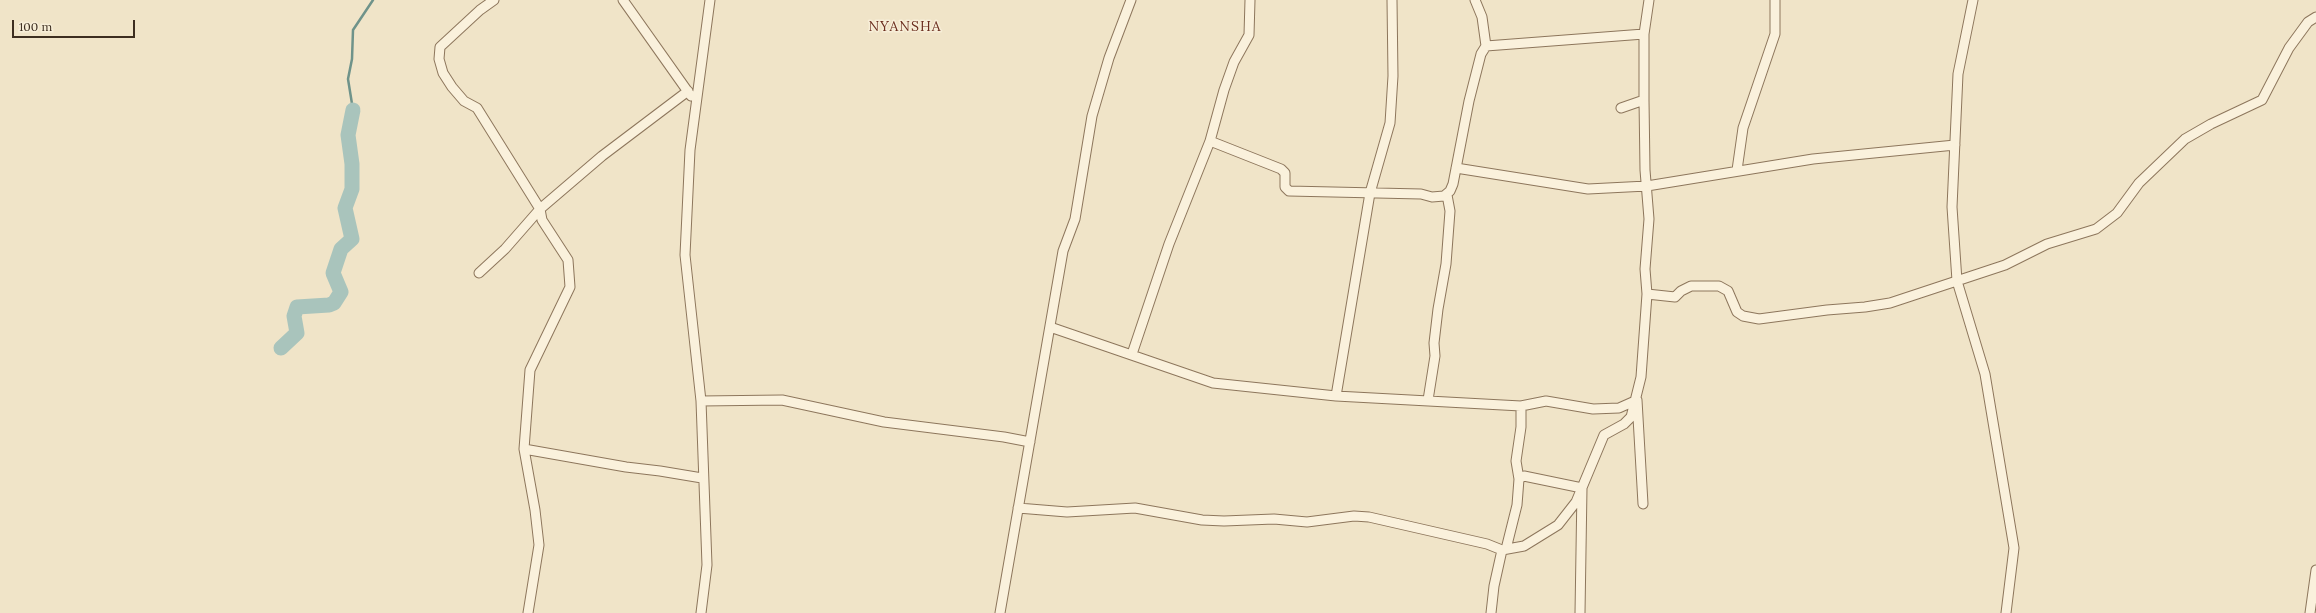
<!DOCTYPE html>
<style>
body{margin:0}
#map{position:relative;width:2316px;height:613px;overflow:hidden;background:#f0e4c8;font-family:Lora,serif}
canvas{display:block}
.scale{position:absolute;left:12px;top:20px;width:123px;height:18px;box-sizing:border-box;border:2px solid #3d2e20;border-top:0;padding-left:5px;font-size:12px;line-height:14px;white-space:nowrap;color:#3d2e20;-webkit-text-stroke:3px #f7eed8;paint-order:stroke}
</style>
<div id="map">
<canvas width="2316" height="613"></canvas>
<div class="scale">100 m</div>
</div>
<script>
const ctx = document.querySelector('canvas').getContext('2d');
ctx.lineJoin = 'round';
const poly = rows => new Path2D(rows.map(r => 'M' + r).join(''));
function stroke(path, color, width, dash) { ctx.strokeStyle = color; ctx.lineWidth = width; ctx.lineCap = dash ? 'butt' : 'round'; ctx.setLineDash(dash || []); ctx.stroke(path); }
function label(font, color, halo, rows, align = 'center') {
  ctx.font = font + ' Lora,serif'; ctx.lineWidth = 3; ctx.setLineDash([]); ctx.textBaseline = 'middle'; ctx.strokeStyle = halo; ctx.fillStyle = color; for (const [text, x, y, turn = 0] of rows) {
    ctx.save(); ctx.translate(x, y); ctx.rotate((+turn || 0) * Math.PI / 180); ctx.textAlign = isNaN(turn) ? turn : align; if (halo) ctx.strokeText(text, 0, 0); ctx.fillText(text, 0, 0); ctx.restore();
  }
}
const stream = poly([
 [353,110,348,79,352,59,353,30,373,0]
]);
const river = poly([
 [281,348,297,333,294,316,297,307,329,305,334,303,341,292,333,273,341,249,352,239,345,208,352,189,352,164,348,135,353,110]
]);
const minor = poly([
 [623,0,691,96],
 [1475,0,1482,17,1486,46],
 [1973,0,1958,74,1952,207,1957,281,1985,374,2014,548,2006,613],
 [1644,100,1644,34,1649,0],
 [1621,108,1644,100,1645,170,1649,219,1645,269,1647,294],
 [1210,141,1281,169,1285,173,1285,187,1289,191,1421,194,1432,197,1444,196,1450,191,1453,184,1469,101,1481,54,1486,46,1644,34],
 [1456,168,1588,189,1647,186,1813,159,1955,145],
 [1737,170,1743,128,1775,34,1775,0],
 [479,273,505,249,540,209,477,108,464,101,452,87,443,73,439,59,440,47,480,10,494,0],
 [1050,327,1213,383,1336,396,1521,406,1546,401,1593,409,1619,408,1637,400,1643,504],
 [1132,354,1169,244,1210,141,1224,90,1234,62,1249,35,1250,0],
 [1336,396,1370,193,1390,123,1393,76,1392,0],
 [1428,400,1435,356,1434,343,1438,309,1446,264,1450,211,1447,195],
 [701,401,782,400,884,422,1004,437,1030,442],
 [524,449,626,467,660,471,702,478],
 [1519,479,1516,461,1521,427,1521,406],
 [1018,508,1067,512,1135,508,1202,520,1224,521,1274,519,1307,522,1354,516,1369,517,1487,544,1502,550],
 [1506,549,1517,505,1519,479,1524,476,1582,488,1580,613],
 [528,613,539,545,535,510,524,449,530,370,570,287,568,260,542,220,540,209,602,156,688,91],
 [701,613,707,565,701,401,685,255,690,150,710,0],
 [1000,613,1063,251,1075,219,1092,116,1109,58,1131,0],
 [1491,613,1494,586,1502,550,1524,546,1558,525,1576,502,1604,435,1624,424,1631,417,1641,377,1647,294,1675,297,1681,291,1691,286,1719,286,1728,291,1737,312,1743,316,1759,319,1827,310,1865,307,1890,303,2005,265,2047,244,2096,229,2117,213,2139,183,2185,139,2211,124,2262,100,2289,48,2308,22,2316,17],
 [2310,613,2316,570]
]);
const quarterNames = [
 ["NYANSHA",905,27]
];
stroke(stream, '#6f938a', 2.5);
stroke(river, '#a9c4bc', 15);
stroke(minor, '#8d765c', 11);
stroke(minor, '#faf1dc', 9);
ctx.letterSpacing = '1px';
label('14px', '#6b2e1e', '#f7eed8', quarterNames);
ctx.letterSpacing = '0px';
</script>
